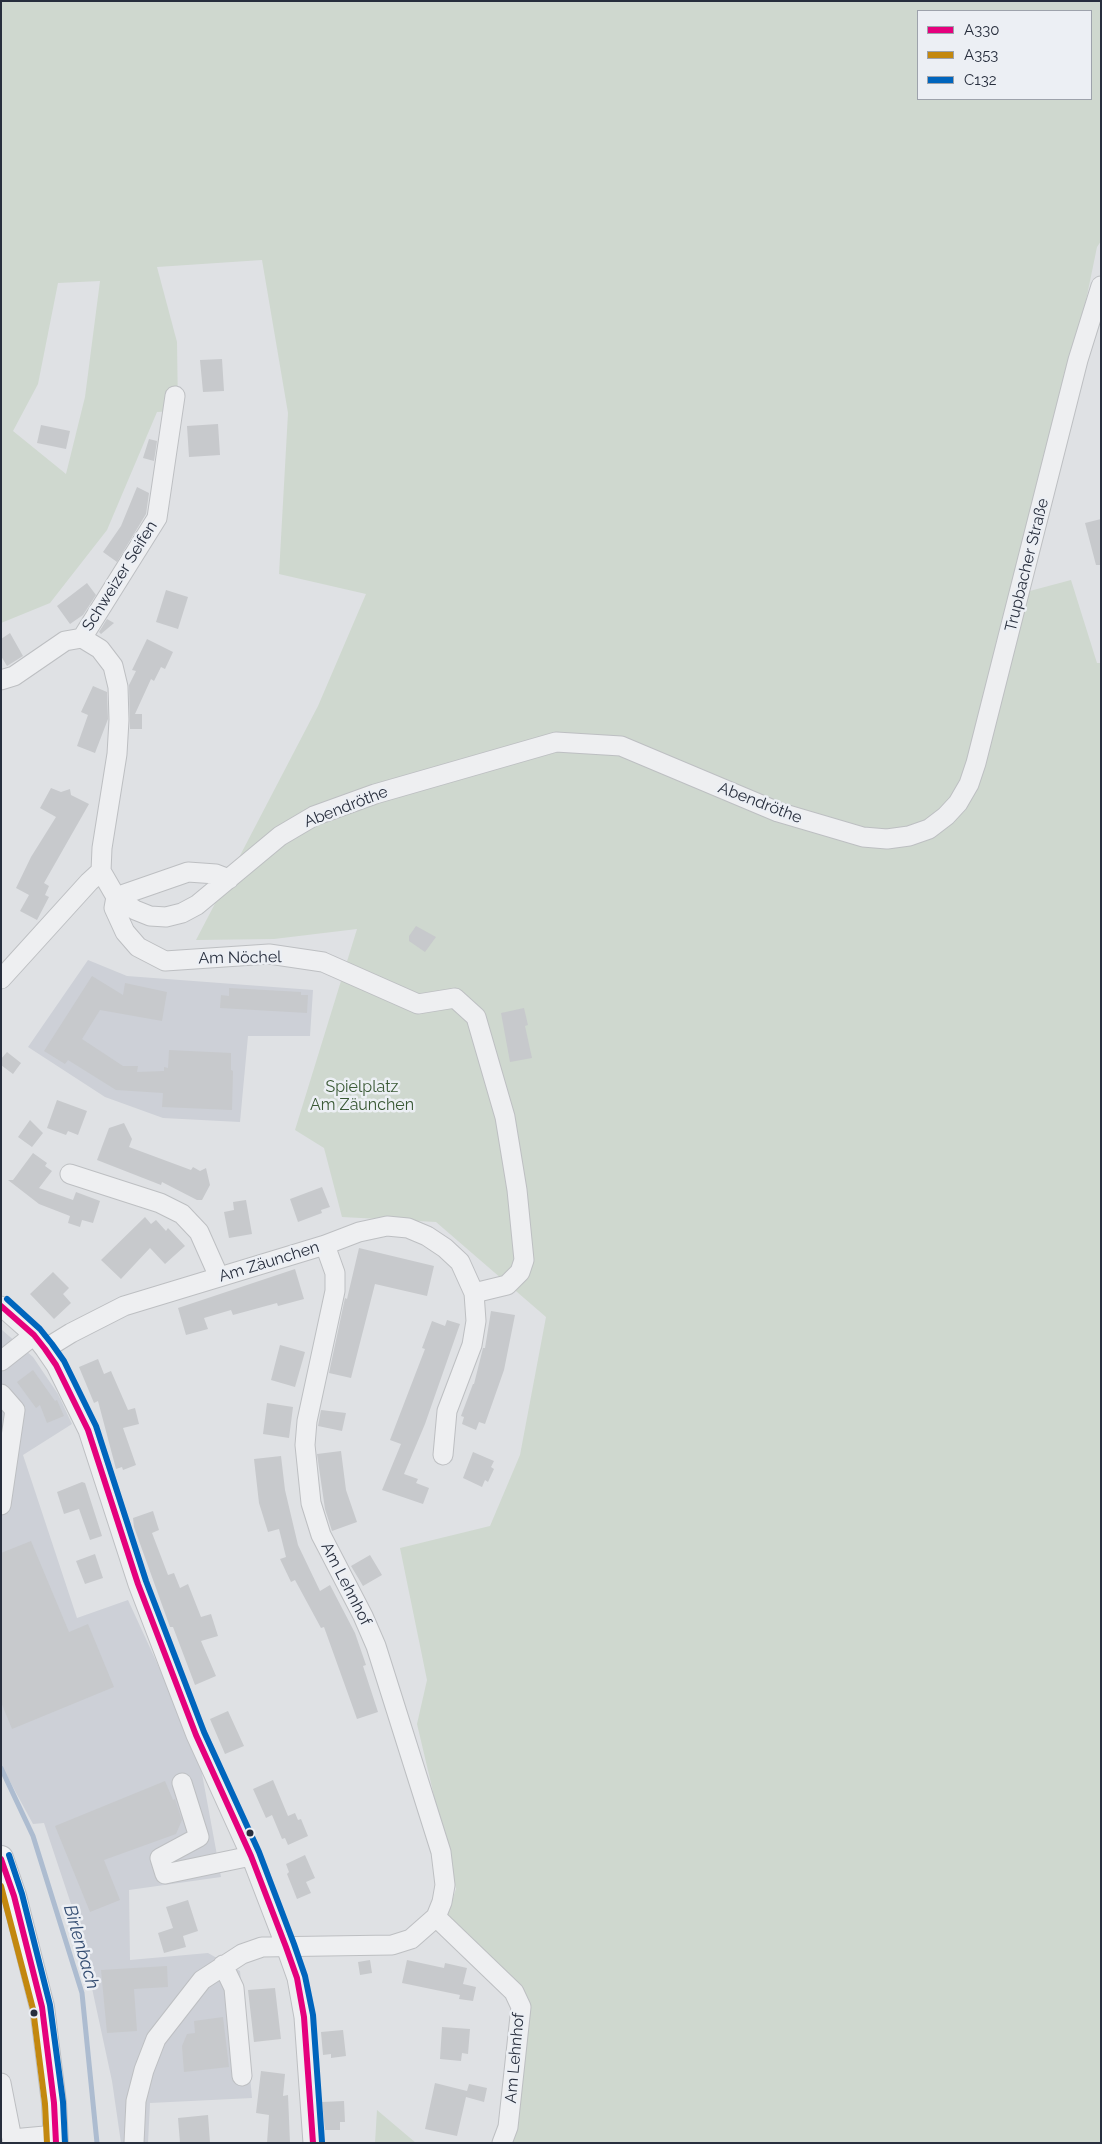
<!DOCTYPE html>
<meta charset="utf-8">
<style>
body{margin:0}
#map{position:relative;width:1102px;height:2144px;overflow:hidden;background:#dfe1e4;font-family:Raleway,sans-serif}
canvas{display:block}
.frame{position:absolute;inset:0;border:2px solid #272e3d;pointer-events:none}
.legend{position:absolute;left:917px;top:10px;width:175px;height:90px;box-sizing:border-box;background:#eceff4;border:1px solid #9da2ab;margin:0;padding:6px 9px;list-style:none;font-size:15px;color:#272e3d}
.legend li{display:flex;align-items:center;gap:10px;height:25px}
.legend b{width:25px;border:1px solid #9da2ab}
</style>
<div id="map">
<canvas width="1102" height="2144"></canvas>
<div class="frame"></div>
<ul class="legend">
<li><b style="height:6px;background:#e5007d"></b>A330</li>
<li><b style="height:6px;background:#c3880f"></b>A353</li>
<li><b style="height:6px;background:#0065bd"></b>C132</li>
</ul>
</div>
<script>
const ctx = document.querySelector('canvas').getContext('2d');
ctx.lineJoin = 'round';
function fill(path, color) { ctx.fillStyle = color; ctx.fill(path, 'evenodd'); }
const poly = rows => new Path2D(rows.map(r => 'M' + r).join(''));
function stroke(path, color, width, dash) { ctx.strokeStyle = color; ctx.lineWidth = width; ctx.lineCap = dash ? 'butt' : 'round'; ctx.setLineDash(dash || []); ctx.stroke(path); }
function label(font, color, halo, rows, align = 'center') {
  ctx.font = font + ' Raleway,sans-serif'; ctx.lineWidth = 5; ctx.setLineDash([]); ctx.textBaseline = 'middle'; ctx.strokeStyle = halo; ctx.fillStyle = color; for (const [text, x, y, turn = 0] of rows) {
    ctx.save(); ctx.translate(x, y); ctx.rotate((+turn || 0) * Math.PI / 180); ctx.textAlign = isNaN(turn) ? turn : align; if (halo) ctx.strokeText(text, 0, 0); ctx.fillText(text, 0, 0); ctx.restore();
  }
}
const built = poly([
 [88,960,127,976,313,990,310,1036,248,1036,240,1122,163,1118,105,1097,28,1047],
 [1,1329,33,1357,58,1394,72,1424,23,1455,77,1618,128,1600,198,1752,221,1877,129,1890,130,1960,208,1953,240,1971,252,2098,150,2103,148,2143,121,2143,112,2081,79,1928,44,1823,33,1824,1,1765]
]);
const green = poly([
 [1,1,1101,1,1101,241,1097,247,1026,592,1071,580,1097,663,1101,663,1101,2143,493,2143,501,2114,523,1990,442,1930,456,1889,417,1724,427,1680,400,1548,490,1526,520,1455,546,1317,436,1222,342,1217,324,1148,295,1130,357,929,274,939,196,940,318,706,366,594,279,574,288,413,262,260,157,267,177,342,178,411,157,412,107,530,50,603,1,623],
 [918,11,1091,11,1091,99,918,99],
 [100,281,85,397,66,474,13,431,38,384,58,283],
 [377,2110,416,2143,375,2143]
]);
const stream = poly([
 [1,1768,33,1836,82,1993,97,2143]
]);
const building = poly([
 [222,359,224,391,203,392,200,360],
 [218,424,220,455,189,457,187,426],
 [41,425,70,431,66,449,37,443],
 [149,439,157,441,154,461,143,458],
 [137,487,149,493,146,514,117,562,103,552,121,526],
 [1101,519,1101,565,1096,565,1085,523],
 [87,583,96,595,83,615,70,624,57,606],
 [166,590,188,597,178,629,156,622],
 [107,619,114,623,101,634,99,632],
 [10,633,23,656,7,666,1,656,1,639],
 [147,639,173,652,165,669,161,667,154,681,151,679,135,714,142,714,142,729,130,729,129,685,136,671,132,670],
 [93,686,107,692,108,719,95,753,77,746,88,715,81,712],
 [51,788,61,792,70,789,71,795,89,804,44,883,49,886,45,895,49,897,37,920,20,911,29,895,16,888,31,857,56,817,40,808],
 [416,926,436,937,425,952,409,941,409,936],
 [92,976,123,995,125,983,167,992,162,1021,100,1010,82,1039,123,1066,138,1066,137,1072,164,1071,164,1067,168,1068,169,1050,231,1053,231,1070,233,1071,232,1110,162,1107,163,1093,116,1090,68,1060,65,1064,44,1051],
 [229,988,301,992,301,995,308,995,307,1013,220,1008,221,995,229,996],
 [524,1008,528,1025,525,1026,532,1058,510,1062,501,1013],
 [7,1052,21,1063,13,1074,1,1065,1,1059],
 [57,1100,87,1111,78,1135,68,1131,66,1135,47,1128],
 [30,1120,43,1133,32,1147,18,1137],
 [124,1123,132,1139,129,1147,191,1170,193,1167,200,1171,206,1168,210,1185,202,1200,197,1200,162,1182,161,1185,97,1160,109,1128],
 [33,1153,47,1163,45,1166,52,1171,39,1188,73,1200,76,1192,100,1201,93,1223,82,1220,80,1227,68,1223,70,1216,39,1204,8,1180,13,1180],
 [322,1187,330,1207,321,1210,322,1213,298,1222,290,1199],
 [246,1200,252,1234,229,1238,224,1212,234,1210,233,1202],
 [145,1217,151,1224,156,1220,166,1231,168,1228,185,1246,165,1264,150,1248,121,1279,101,1260],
 [359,1248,434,1266,427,1296,375,1284,351,1378,329,1373,345,1298,347,1299],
 [295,1269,304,1299,278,1306,277,1303,233,1315,231,1310,204,1318,208,1329,186,1335,178,1308],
 [53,1272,69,1288,63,1294,71,1303,54,1319,30,1294],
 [491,1311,515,1315,504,1370,485,1424,479,1422,476,1430,462,1424,464,1417,461,1416,473,1384,474,1384,483,1348,485,1348],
 [447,1320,460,1324,425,1424,404,1474,418,1479,416,1483,429,1488,423,1504,382,1490,401,1444,390,1440,425,1349,422,1348,432,1321,445,1326],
 [280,1345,305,1352,295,1387,271,1380],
 [98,1359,104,1374,111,1371,128,1410,135,1408,139,1424,123,1428,136,1465,123,1470,122,1467,116,1469,98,1401,94,1403,79,1367],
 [33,1370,55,1401,57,1400,64,1416,47,1423,40,1405,36,1408,17,1382],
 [267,1403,293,1407,289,1438,263,1434],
 [321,1410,346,1413,342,1431,318,1426],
 [341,1451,346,1490,357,1522,332,1531,325,1509,317,1454],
 [473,1452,494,1461,491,1467,494,1469,488,1482,485,1480,482,1487,463,1478],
 [281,1456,285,1490,298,1545,320,1591,330,1585,355,1633,366,1665,363,1666,378,1712,357,1719,324,1627,321,1628,295,1580,291,1582,280,1559,286,1557,279,1529,268,1532,259,1503,254,1459],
 [82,1482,85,1483,102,1536,90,1540,79,1509,64,1514,57,1492],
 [153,1511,159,1530,152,1533,168,1575,174,1573,180,1588,188,1584,201,1617,211,1614,218,1636,201,1641,216,1676,195,1685,173,1627,170,1627,134,1527,133,1518],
 [31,1541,69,1632,88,1624,114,1687,12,1729,1,1702,1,1553],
 [95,1554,103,1578,85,1584,76,1561],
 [370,1555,382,1575,363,1586,351,1566],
 [228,1711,244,1746,225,1754,210,1719],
 [273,1780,288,1816,295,1813,298,1820,301,1819,308,1836,288,1845,285,1838,282,1839,272,1815,266,1818,253,1789],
 [165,1781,173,1800,175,1799,182,1820,176,1834,104,1860,120,1900,90,1912,55,1826],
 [305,1855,315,1878,306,1882,311,1893,297,1899,287,1874,289,1872,286,1864],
 [188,1900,198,1931,183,1936,186,1947,164,1953,158,1933,173,1928,166,1907],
 [370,1960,372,1973,360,1975,358,1962],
 [407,1960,444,1968,445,1963,467,1968,463,1984,476,1987,473,2001,459,1999,460,1995,402,1983],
 [167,1966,168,1987,134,1989,137,2031,107,2033,101,1970],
 [275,1988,281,2039,254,2042,248,1990],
 [223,2017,229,2067,184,2072,182,2046,187,2034,195,2033,194,2021],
 [442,2027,470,2029,468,2054,462,2053,461,2061,440,2059],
 [343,2030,346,2056,331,2058,331,2054,323,2055,321,2032],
 [261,2071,285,2074,283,2096,288,2095,290,2143,267,2143,269,2115,256,2113],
 [435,2083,467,2091,469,2084,487,2088,484,2102,466,2097,457,2136,425,2129],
 [344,2101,345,2122,340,2122,340,2130,325,2130,322,2102],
 [208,2115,210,2143,180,2143,178,2118]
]);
const minor = poly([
 [82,638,157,518,175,396],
 [1,680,14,676,65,641,82,638,100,649,113,666,118,687,119,720,117,754,102,848,101,871,116,897,135,910,150,916,166,917,182,913,197,905,280,836,314,816,375,794,556,742,621,746,778,812,863,837,887,839,909,836,929,829,946,816,958,803,969,784,976,763,1078,360,1101,286],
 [1,979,89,882,101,871],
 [70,1174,160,1203,182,1214,199,1232,219,1277],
 [1,1306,34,1335,45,1349,56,1365,88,1430,138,1584,196,1735,251,1856,286,1947,297,1978,304,2017,313,2143],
 [45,1349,71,1333,124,1306,325,1245,359,1232,387,1226,408,1228,427,1236,445,1248,460,1262,474,1293,507,1285,520,1272,524,1260,517,1190,505,1117,476,1017,455,998,418,1004,323,962,269,954,165,961,138,947,125,932,114,908,116,897,188,872,216,874,229,879],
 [1,1361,34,1335],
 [1,1394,15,1410,1,1505],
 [443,1455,447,1411,472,1345,476,1321,474,1293],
 [182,1783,199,1837,160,1858,165,1874,251,1856],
 [436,1917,514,1992,521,2007,508,2127,502,2143],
 [223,1965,234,1988,242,2076],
 [1,2083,12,2139],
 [12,2143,12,2139,56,2135],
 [134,2143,136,2101,144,2070,156,2039,202,1980,242,1954,262,1947,392,1945,411,1939,436,1917,442,1902,445,1885,441,1852,376,1646,363,1616,321,1535,311,1503,305,1445,307,1421,335,1291,335,1273,325,1245]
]);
const major = poly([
 [1,1858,14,1896,42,2007,54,2103,56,2143]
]);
const bus1 = poly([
 [1,1306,34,1335,45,1349,56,1365,88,1430,138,1584,196,1735,251,1856,286,1947,297,1978,304,2017,313,2143],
 [1,1859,14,1896,42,2007,54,2103,56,2143]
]);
const bus2 = poly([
 [1,1886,33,2009,45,2104,47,2143]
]);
const bus3 = poly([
 [7,1299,40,1329,52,1344,64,1361,96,1426,146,1581,204,1732,259,1852,294,1944,305,1976,313,2015,322,2142],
 [9,1855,22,1894,50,2005,63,2102,65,2143]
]);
const markers = [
 [250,1833,4.5,"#272e3d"],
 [34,2013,4.5,"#272e3d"]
];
const streetNames = [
 ["Trupbacher Straße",1027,565,-76],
 ["Schweizer Seifen",120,576,-58],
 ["Abendröthe",760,803,21],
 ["Abendröthe",346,807,-21],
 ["Am Nöchel",240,958,-1],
 ["Am Zäunchen",269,1262,-17],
 ["Am Lehnhof",346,1584,63],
 ["Am Lehnhof",515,2058,-85]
];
const parkNames = [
 ["Spielplatz",362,1087],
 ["Am Zäunchen",362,1105]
];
const waterNames = [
 ["Birlenbach",81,1947,74]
];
fill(built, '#cdd0d7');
fill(green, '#cfd8cf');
stroke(stream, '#adbcd0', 5);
fill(building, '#c7c9cc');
stroke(minor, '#bdbfc2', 21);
stroke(major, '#bbbec2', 26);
stroke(minor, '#eeeff1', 19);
stroke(major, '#f3f4f5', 24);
stroke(bus1, '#e5007d', 6);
stroke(bus2, '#c3880f', 6);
stroke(bus3, '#0065bd', 6);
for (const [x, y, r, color] of markers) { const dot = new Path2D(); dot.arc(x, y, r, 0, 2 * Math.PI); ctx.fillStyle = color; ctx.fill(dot); stroke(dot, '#eceff4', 2); }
label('16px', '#272e3d', '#eceff4', streetNames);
label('16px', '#395834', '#eceff4', parkNames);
label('italic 18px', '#324b70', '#eceff4', waterNames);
</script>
